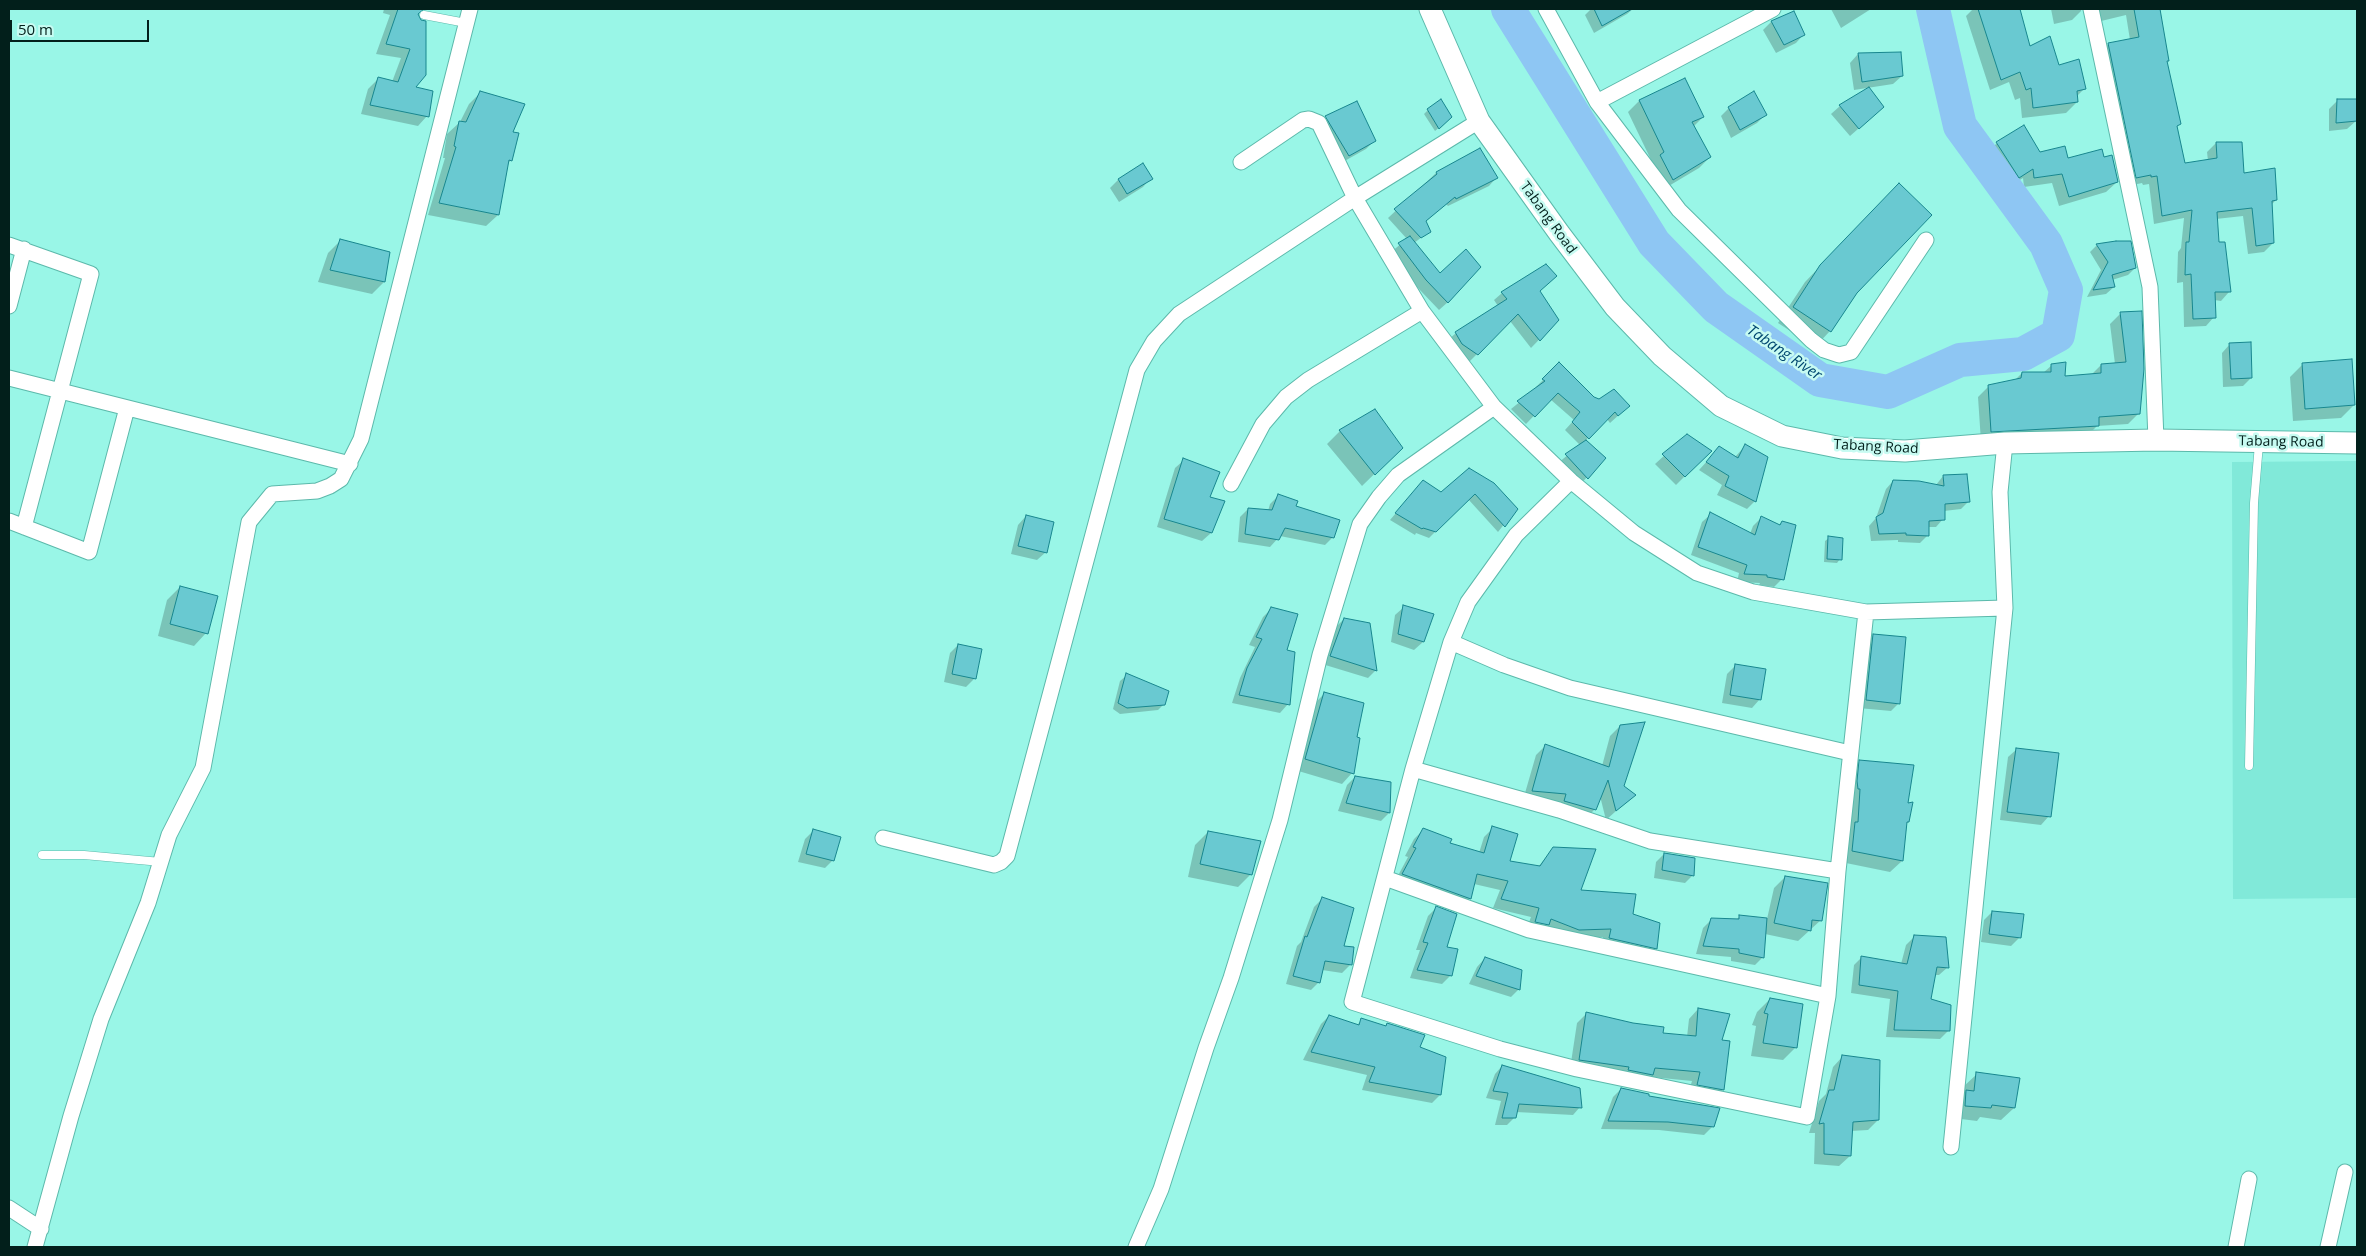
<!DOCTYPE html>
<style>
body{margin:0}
#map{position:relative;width:2366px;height:1256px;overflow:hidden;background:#99f6e7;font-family:"Open Sans",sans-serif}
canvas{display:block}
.frame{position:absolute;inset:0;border:10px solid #021f1b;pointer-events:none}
.scale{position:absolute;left:10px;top:20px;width:139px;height:22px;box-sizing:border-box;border:2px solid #021f1b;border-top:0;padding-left:6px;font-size:15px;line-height:18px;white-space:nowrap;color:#021f1b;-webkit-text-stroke:4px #c7fbf2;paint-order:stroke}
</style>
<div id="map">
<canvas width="2366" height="1256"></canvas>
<div class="frame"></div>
<div class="scale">50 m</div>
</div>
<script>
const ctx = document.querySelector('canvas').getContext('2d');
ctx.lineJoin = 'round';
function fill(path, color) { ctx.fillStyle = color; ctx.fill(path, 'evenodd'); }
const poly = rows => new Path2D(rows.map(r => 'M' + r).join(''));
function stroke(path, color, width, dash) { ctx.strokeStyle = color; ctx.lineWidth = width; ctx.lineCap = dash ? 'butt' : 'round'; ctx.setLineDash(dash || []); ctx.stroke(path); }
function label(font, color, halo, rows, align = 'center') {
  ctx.font = font + ' "Open Sans",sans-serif'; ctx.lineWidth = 5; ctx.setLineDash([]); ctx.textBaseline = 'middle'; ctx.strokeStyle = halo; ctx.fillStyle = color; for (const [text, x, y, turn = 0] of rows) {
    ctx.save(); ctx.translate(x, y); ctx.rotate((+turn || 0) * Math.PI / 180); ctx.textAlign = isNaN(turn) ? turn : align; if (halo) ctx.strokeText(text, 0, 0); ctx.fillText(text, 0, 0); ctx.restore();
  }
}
const built = poly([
 [2357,461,2357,898,2233,899,2232,462]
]);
const shadow = poly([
 [384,9,423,9,417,15,414,87,427,116,418,126,361,114,368,89,378,79,392,82,401,58,376,54,390,15,383,13],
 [1591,9,1633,9,1627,14,1594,33,1585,15],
 [1831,9,1871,9,1841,28],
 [1973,9,2018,9,2029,47,2058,66,2085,88,2076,97,2077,102,2066,113,2022,118,2020,98,2015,100,2009,82,1990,90,1966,16],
 [2051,9,2081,9,2081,11,2072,20,2054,24],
 [2082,9,2158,9,2171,89,2179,124,2176,127,2184,165,2208,161,2207,152,2216,143,2240,143,2243,174,2276,200,2271,205,2273,243,2264,252,2248,254,2243,216,2216,219,2218,243,2229,292,2221,301,2214,300,2214,317,2206,326,2184,327,2183,282,2177,283,2178,252,2181,248,2184,218,2154,224,2149,184,2143,185,2142,183,2128,186,2100,53,2108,44,2130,40,2126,15,2093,23,2090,12],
 [1771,22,1804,34,1796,43,1776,53,1763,30],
 [1858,54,1902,76,1893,84,1854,90,1850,63],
 [1684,79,1703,117,1693,127,1710,157,1699,168,1662,190,1653,164,1628,112,1639,101],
 [481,92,512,133,511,160,507,164,498,215,486,226,428,215,445,158,443,158,447,134,460,122,469,104],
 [2338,100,2357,100,2356,121,2347,129,2329,131,2329,109],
 [1356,103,1374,141,1366,149,1341,163,1318,126,1326,118],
 [1840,106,1874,115,1850,136,1831,114],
 [1729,108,1765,115,1757,123,1731,138,1721,116],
 [1428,110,1447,121,1435,131,1424,114],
 [1997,143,2067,160,2103,158,2117,182,2106,192,2059,206,2052,183,2024,187,2023,178,2008,187,1987,153],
 [1480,149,1496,178,1489,186,1448,206,1446,204,1425,222,1430,231,1414,243,1448,302,1439,310,1418,288,1391,252,1407,239,1388,218,1436,173],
 [1143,165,1151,178,1143,187,1119,202,1110,188,1118,180],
 [1884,200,1856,292,1830,331,1815,347,1778,323,1805,282],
 [341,240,384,282,372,294,318,282,328,253],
 [2097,245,2135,268,2128,275,2112,280,2114,287,2106,294,2087,297,2101,270,2090,252],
 [1539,291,1558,320,1531,348,1510,321,1469,362,1448,340,1456,333,1498,306,1494,300,1502,293],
 [2121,313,2139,413,2128,424,2097,426,2086,437,1981,442,1978,397,1989,386,2014,381,2022,373,2043,373,2052,365,2064,377,2091,375,2101,365,2115,364,2110,324],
 [2230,344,2251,378,2243,386,2223,387,2222,353],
 [1559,364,1593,398,1621,413,1610,423,1607,419,1585,441,1604,458,1579,486,1558,463,1580,445,1565,430,1574,420,1550,399,1526,424,1511,409,1537,388,1536,387],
 [2303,364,2354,405,2341,418,2293,421,2290,377],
 [1375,410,1401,448,1362,486,1327,444,1340,431],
 [1687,435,1710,451,1676,485,1655,464],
 [1745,446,1755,501,1747,509,1717,495,1722,485,1699,470,1719,448,1735,457],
 [1184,460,1209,498,1223,502,1211,533,1202,541,1157,527,1175,468],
 [1469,470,1516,509,1498,532,1468,499,1429,538,1416,533,1415,535,1390,520,1423,481,1441,493],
 [1943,476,1969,501,1961,509,1944,511,1943,519,1936,527,1928,527,1928,535,1920,543,1898,542,1898,540,1871,541,1869,526,1876,518,1886,489,1893,481,1936,485],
 [1279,495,1294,507,1333,537,1325,545,1280,536,1270,547,1238,542,1240,517,1248,509,1268,511,1270,504],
 [1711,514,1750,534,1753,526,1761,518,1778,526,1782,522,1782,579,1774,587,1759,585,1760,583,1737,582,1739,573,1691,555,1702,522],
 [1026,516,1046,552,1037,560,1011,554,1018,525],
 [1829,538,1840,559,1837,563,1824,562,1825,541],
 [180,587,206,633,194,646,158,636,167,600],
 [1404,607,1423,642,1414,650,1391,642,1395,615],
 [1272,608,1285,650,1288,704,1280,713,1232,703,1240,678,1255,647,1249,645,1263,617],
 [1344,619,1376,670,1368,678,1322,664,1336,627],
 [1874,635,1899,703,1891,711,1858,708,1865,644],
 [958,645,974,679,966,687,944,682,950,653],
 [1735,666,1760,699,1752,708,1722,703,1727,674],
 [1127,675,1164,704,1158,710,1120,714,1113,709,1120,681],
 [1325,693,1355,738,1352,773,1342,784,1295,770,1314,704],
 [1620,726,1623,786,1634,795,1606,820,1600,796,1595,809,1585,819,1523,800,1536,755,1545,746,1602,766,1610,736],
 [2017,749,2049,816,2041,825,2000,820,2008,757],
 [1860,761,1906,804,1908,822,1906,824,1902,861,1890,872,1841,862,1848,773],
 [1355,777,1389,813,1381,821,1338,811,1347,785],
 [1493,828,1508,862,1538,867,1553,849,1580,891,1632,915,1656,948,1647,957,1601,947,1603,937,1569,939,1526,930,1531,917,1493,908,1500,890,1474,884,1470,898,1461,907,1394,883,1408,857,1405,856,1414,839,1423,830,1449,844,1479,853,1484,837],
 [814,830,833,860,825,868,798,862,805,839],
 [1208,832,1251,874,1238,887,1188,877,1195,845],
 [1664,854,1693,875,1685,883,1654,878,1656,862],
 [1785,877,1821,920,1798,941,1765,934,1763,957,1755,965,1731,961,1731,957,1696,954,1703,928,1711,920,1736,920,1740,916,1767,919,1774,888],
 [1322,899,1351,964,1342,973,1322,970,1319,982,1311,990,1286,984,1297,946,1301,942,1314,907],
 [1436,908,1451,975,1442,984,1410,978,1420,950,1416,950,1428,916],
 [1992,912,2020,937,2011,946,1981,942,1984,920],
 [1914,937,1948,967,1939,975,1934,975,1929,1000,1948,1031,1940,1039,1886,1037,1890,999,1851,993,1854,965,1862,957,1901,964,1906,945],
 [1485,958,1519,989,1511,997,1469,984,1477,967],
 [1770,999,1796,1047,1783,1060,1751,1056,1756,1026,1752,1025,1757,1012],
 [1698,1009,1723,1090,1713,1099,1688,1094,1692,1081,1570,1069,1577,1023,1587,1013,1661,1034,1687,1037,1689,1019],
 [1329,1016,1356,1026,1362,1020,1384,1027,1387,1024,1418,1047,1445,1058,1440,1095,1432,1103,1362,1090,1367,1075,1303,1060,1321,1024],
 [1843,1056,1878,1120,1868,1130,1851,1131,1850,1156,1839,1166,1814,1164,1815,1133,1809,1133,1819,1101,1826,1094,1833,1067],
 [1502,1066,1580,1107,1573,1115,1516,1112,1515,1117,1507,1125,1495,1125,1501,1101,1486,1098,1495,1074],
 [1977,1074,2014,1108,2001,1120,1980,1117,1977,1121,1953,1118,1964,1086],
 [1621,1089,1647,1097,1713,1126,1704,1135,1659,1130,1601,1129,1613,1097]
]);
const river = poly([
 [1508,9,1654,243,1716,307,1820,380,1888,392,1960,360,2023,354,2058,335,2066,290,2046,244,1960,126,1933,9]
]);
const building = poly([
 [398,9,424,9,418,14,421,20,426,21,426,75,416,87,433,91,429,117,370,105,378,77,398,82,410,49,386,44,398,9],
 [1594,9,1632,9,1602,26,1594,9],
 [1978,9,2020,9,2030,46,2050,36,2059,65,2079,59,2086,89,2077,91,2078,102,2033,108,2031,88,2026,90,2020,72,2001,80,1978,9],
 [2134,9,2160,9,2169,61,2167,61,2181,124,2177,126,2185,163,2217,158,2216,142,2242,142,2244,173,2275,168,2277,200,2272,201,2274,243,2256,246,2252,208,2217,212,2219,242,2225,242,2231,292,2215,292,2216,318,2193,319,2191,274,2185,275,2186,242,2189,242,2192,210,2162,216,2157,176,2151,177,2151,175,2136,178,2108,43,2139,37,2134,9],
 [1794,11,1805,35,1784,45,1771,21,1794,11],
 [1901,52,1903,76,1862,82,1858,53,1901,52],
 [1685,78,1704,117,1692,122,1711,157,1673,180,1660,155,1664,152,1639,100,1685,78],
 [1869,87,1884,107,1859,129,1839,105,1869,87],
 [480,91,525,104,513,132,519,133,512,161,509,160,499,215,439,203,456,147,454,146,459,121,466,122,480,91],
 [1754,91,1767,115,1740,130,1728,107,1754,91],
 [1441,99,1452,117,1439,129,1427,109,1441,99],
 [2337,99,2357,99,2357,121,2336,123,2337,99],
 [1357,101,1376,141,1349,156,1325,116,1357,101],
 [2024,125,2040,152,2065,146,2068,158,2102,149,2104,157,2112,155,2118,182,2069,197,2062,174,2034,178,2033,169,2019,178,1996,142,2024,125],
 [1480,148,1498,178,1456,199,1455,197,1426,221,1431,232,1421,238,1394,209,1437,174,1436,172,1480,148],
 [1143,163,1153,179,1127,194,1118,179,1143,163],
 [1899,183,1932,215,1857,293,1831,332,1793,307,1820,265,1899,183],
 [1410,236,1440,273,1466,249,1481,267,1448,303,1426,280,1398,243,1410,236],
 [340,239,390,252,385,282,330,270,340,239],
 [2116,241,2131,241,2136,268,2112,275,2115,287,2093,290,2108,262,2096,244,2116,241],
 [1546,264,1557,276,1540,291,1559,320,1540,341,1518,314,1478,355,1462,344,1455,332,1507,299,1501,292,1546,264],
 [2142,311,2144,369,2140,414,2099,417,2099,426,1991,432,1988,385,2021,378,2022,372,2051,372,2051,364,2066,362,2065,376,2101,373,2101,364,2126,362,2120,312,2142,311],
 [2251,342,2252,378,2231,379,2229,343,2251,342],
 [2352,359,2355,405,2305,409,2302,363,2352,359],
 [1559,362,1594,397,1599,399,1614,389,1630,406,1618,416,1615,412,1589,439,1572,422,1580,412,1558,393,1535,417,1517,401,1545,381,1542,379,1559,362],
 [1375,409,1403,448,1375,475,1339,430,1375,409],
 [1687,434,1712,451,1685,477,1662,454,1687,434],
 [1586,440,1606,458,1588,479,1565,454,1586,440],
 [1745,444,1768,457,1756,502,1725,486,1729,476,1706,462,1719,446,1738,458,1745,444],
 [1183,458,1220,472,1210,497,1225,501,1212,533,1164,519,1183,458],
 [1469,468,1494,483,1518,509,1505,527,1475,494,1436,532,1423,528,1422,529,1395,513,1423,480,1441,492,1469,468],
 [1967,474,1970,502,1945,504,1945,520,1929,521,1929,536,1906,535,1906,533,1879,534,1876,517,1883,513,1893,480,1919,481,1944,486,1943,475,1967,474],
 [1278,494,1298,501,1296,506,1340,520,1334,538,1285,528,1279,540,1245,534,1248,508,1272,510,1278,494],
 [1710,512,1755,535,1761,516,1780,525,1782,521,1796,525,1784,580,1767,577,1767,575,1744,574,1747,565,1698,547,1710,512],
 [1026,515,1054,522,1047,553,1018,546,1026,515],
 [1828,536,1843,538,1842,560,1827,559,1828,536],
 [180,586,218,596,208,634,170,624,180,586],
 [1403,605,1434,614,1424,642,1398,634,1403,605],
 [1271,607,1298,614,1287,650,1295,652,1290,705,1239,695,1247,668,1262,639,1256,637,1271,607],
 [1344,618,1370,623,1377,671,1330,656,1344,618],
 [1873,634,1906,637,1900,704,1866,700,1873,634],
 [958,644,982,649,976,679,952,674,958,644],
 [1735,664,1766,669,1761,700,1730,695,1735,664],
 [1126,673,1169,691,1165,705,1127,708,1118,703,1126,673],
 [1324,692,1364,703,1357,737,1360,738,1354,774,1305,759,1324,692],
 [1645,722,1624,786,1636,795,1616,811,1608,780,1596,810,1564,801,1566,794,1532,791,1545,744,1609,767,1620,725,1645,722],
 [2016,748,2059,753,2051,817,2007,812,2016,748],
 [1859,760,1914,765,1908,803,1913,802,1909,822,1907,822,1903,861,1852,851,1855,822,1858,822,1860,789,1858,789,1857,781,1859,760],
 [1355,776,1391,782,1390,813,1346,803,1355,776],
 [1492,826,1518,834,1510,861,1540,866,1553,847,1596,849,1581,890,1636,894,1633,914,1660,923,1657,949,1609,938,1611,929,1579,930,1551,919,1549,925,1535,922,1539,908,1501,899,1508,881,1477,874,1471,899,1402,874,1416,848,1413,847,1423,828,1452,839,1450,843,1484,853,1492,826],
 [813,829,841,837,834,861,806,854,813,829],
 [1208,831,1261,841,1252,875,1200,864,1208,831],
 [1664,853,1695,858,1694,876,1662,870,1664,853],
 [1785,876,1828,883,1822,921,1812,920,1811,931,1774,923,1785,876],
 [1322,897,1354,908,1344,946,1354,947,1352,965,1325,961,1320,983,1293,976,1305,936,1307,937,1322,897],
 [1436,906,1457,914,1447,947,1458,949,1452,976,1417,970,1428,943,1423,942,1436,906],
 [1992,911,2024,914,2021,938,1989,934,1992,911],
 [1739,915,1767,918,1764,958,1739,953,1739,949,1703,946,1711,918,1739,919,1739,915],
 [1914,935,1946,937,1949,968,1937,967,1931,999,1951,1005,1950,1031,1894,1030,1898,991,1859,985,1861,956,1907,964,1914,935],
 [1485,957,1522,970,1520,990,1476,976,1485,957],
 [1770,998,1803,1004,1797,1048,1763,1043,1768,1014,1764,1013,1770,998],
 [1698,1008,1730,1014,1722,1040,1730,1041,1724,1090,1697,1085,1700,1072,1655,1068,1653,1075,1628,1070,1629,1067,1579,1060,1586,1012,1633,1023,1664,1027,1663,1033,1696,1036,1698,1008],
 [1329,1015,1359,1025,1361,1018,1386,1026,1387,1023,1425,1035,1420,1047,1446,1057,1441,1095,1369,1082,1375,1067,1311,1052,1329,1015],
 [1842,1055,1880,1060,1879,1120,1853,1122,1851,1156,1824,1154,1824,1123,1819,1124,1829,1090,1834,1090,1842,1055],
 [1502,1065,1580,1088,1582,1108,1519,1104,1516,1118,1502,1118,1508,1093,1493,1091,1502,1065],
 [1976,1072,2020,1078,2015,1108,1992,1105,1991,1108,1965,1106,1966,1090,1974,1091,1976,1072],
 [1621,1088,1649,1094,1649,1096,1720,1108,1714,1127,1668,1122,1608,1121,1621,1088]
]);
const lane = poly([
 [424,15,466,23],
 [2249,766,2254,503,2259,444],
 [42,855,84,855,161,862]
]);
const street = poly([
 [1546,9,1597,102,1679,210,1811,340,1824,350,1839,355,1851,352,1926,240],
 [2091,9,2150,287,2156,440],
 [1597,102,1773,9],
 [1241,162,1303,120,1309,119,1319,123,1355,198,1422,311,1494,407,1571,481,1634,533,1697,573,1753,592,1866,612,2005,608],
 [9,245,91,274,24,527],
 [9,306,24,249],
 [9,378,350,464],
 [1571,481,1516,535,1468,602,1451,642,1413,769,1352,1002,1500,1049,1577,1069,1807,1117,1828,996,1838,871,1866,612],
 [1231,484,1263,424,1286,397,1308,380,1422,311],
 [9,521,89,552,127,408],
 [1451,642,1504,665,1570,688,1850,753],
 [1413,769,1559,810,1650,841,1838,871],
 [883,838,994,865,1001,862,1007,856,1137,370,1154,341,1179,314,1355,198,1479,121],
 [1385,878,1529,930,1828,996],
 [1951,1147,2005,608,2000,492,2005,443],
 [9,1208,41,1229],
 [35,1247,71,1116,101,1019,148,903,169,835,203,768,249,522,272,494,317,491,330,486,341,479,361,439,470,9],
 [1136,1247,1161,1189,1206,1048,1231,978,1280,820,1320,655,1360,524,1379,497,1398,475,1494,407],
 [2236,1247,2249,1179],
 [2328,1247,2345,1172]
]);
const secondary = poly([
 [1430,9,1479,121,1559,233,1615,307,1662,356,1721,406,1782,436,1842,448,1905,451,2005,443,2156,440,2357,443]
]);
const streetNames = [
 ["Tabang Road",1548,218,54],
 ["Tabang Road",2281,442,1],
 ["Tabang Road",1876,447,3]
];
const waterNames = [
 ["Tabang River",1784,353,34]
];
fill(built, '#81e9d9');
fill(shadow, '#0003');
stroke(river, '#8ec6f3', 34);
fill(building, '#69c9d1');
stroke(building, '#18868e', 1);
stroke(lane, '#5cb9ab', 9);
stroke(street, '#5cb9ab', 17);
stroke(secondary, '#5cb9ab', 23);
stroke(lane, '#fff', 8);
stroke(street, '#fff', 15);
stroke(secondary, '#fff', 21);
label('14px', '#021f1b', '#c7fbf2', streetNames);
label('italic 15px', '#004770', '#c7fbf2', waterNames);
</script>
